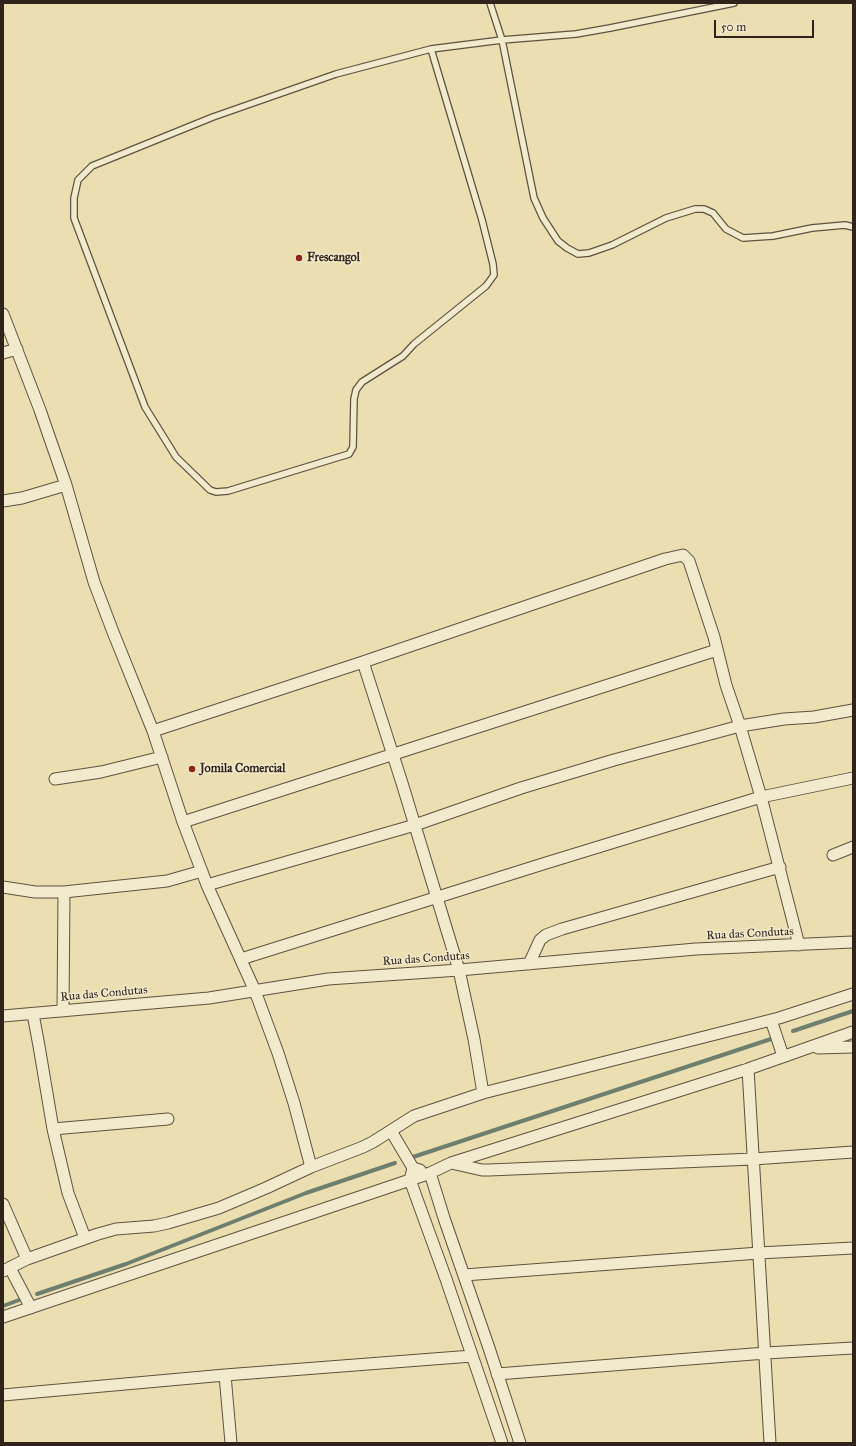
<!DOCTYPE html>
<style>
body{margin:0}
#map{position:relative;width:856px;height:1446px;overflow:hidden;background:#ebdeb0;font-family:"IM FELL Great Primer",serif}
canvas{display:block}
.frame{position:absolute;inset:0;border:4px solid #2f231b;pointer-events:none}
.scale{position:absolute;left:714px;top:20px;width:100px;height:18px;box-sizing:border-box;border:2px solid #2f231b;border-top:0;padding-left:5px;font-size:12px;line-height:14px;white-space:nowrap;color:#2f231b;-webkit-text-stroke:3px #f2eacc;paint-order:stroke}
</style>
<div id="map">
<canvas width="856" height="1446"></canvas>
<div class="frame"></div>
<div class="scale">50 m</div>
</div>
<script>
const ctx = document.querySelector('canvas').getContext('2d');
ctx.lineJoin = 'round';
const poly = rows => new Path2D(rows.map(r => 'M' + r).join(''));
function stroke(path, color, width, dash) { ctx.strokeStyle = color; ctx.lineWidth = width; ctx.lineCap = dash ? 'butt' : 'round'; ctx.setLineDash(dash || []); ctx.stroke(path); }
function label(font, color, halo, rows, align = 'center') {
  ctx.font = font + ' "IM FELL Great Primer",serif'; ctx.lineWidth = 3; ctx.setLineDash([]); ctx.textBaseline = 'middle'; ctx.strokeStyle = halo; ctx.fillStyle = color; for (const [text, x, y, turn = 0] of rows) {
    ctx.save(); ctx.translate(x, y); ctx.rotate((+turn || 0) * Math.PI / 180); ctx.textAlign = isNaN(turn) ? turn : align; if (halo) ctx.strokeText(text, 0, 0); ctx.fillText(text, 0, 0); ctx.restore();
  }
}
const stream = poly([
 [793,1031,853,1011],
 [413,1157,771,1039],
 [37,1294,126,1264,306,1193,395,1163],
 [3,1306,19,1300]
]);
const lane = poly([
 [490,3,502,40,534,198,543,218,558,241,567,248,578,254,589,253,612,245,666,218,695,209,704,209,713,213,726,229,743,238,773,236,812,228,845,225,853,227],
 [431,49,482,220,493,264,494,275,486,286,414,344,403,356,362,382,356,390,354,399,353,447,349,454,228,491,216,492,210,490,176,457,145,407,74,218,74,198,78,180,92,166,213,117,336,74,431,49,502,40,576,34,610,28,734,3]
]);
const street = poly([
 [3,314,40,410,66,485,94,582,113,632,153,731,183,822,207,885,255,991,278,1053,294,1103,311,1167],
 [3,353,17,349],
 [3,501,22,498,66,485],
 [363,662,402,783,459,970,474,1039,483,1093],
 [153,731,363,662,665,559,683,555,689,561,714,637,726,685,740,726,761,797,799,945],
 [55,779,101,772,162,757],
 [183,822,717,650],
 [833,855,853,847],
 [207,885,415,825,521,788,614,760,740,726,784,719,814,717,853,710],
 [3,887,35,892,64,892,167,881,202,871],
 [241,959,546,863,761,797,853,778],
 [529,964,540,940,546,935,562,929,780,867],
 [63,1011,64,892],
 [33,1014,39,1046,53,1129,68,1193,85,1238],
 [3,1016,209,998,328,979,459,970,696,949,853,942],
 [771,1020,783,1056],
 [818,1048,853,1047],
 [748,1069,770,1443],
 [53,1129,168,1119],
 [391,1131,413,1168,420,1170],
 [451,1163,748,1069,853,1032],
 [413,1168,410,1180,446,1279,502,1443],
 [430,1173,444,1218,489,1348,520,1443],
 [3,1204,27,1259],
 [10,1268,31,1308],
 [3,1271,27,1259,98,1234,116,1229,154,1226,168,1223,219,1208,266,1188,311,1167,363,1147,373,1142,414,1116,483,1093,779,1018,853,994],
 [464,1275,759,1253,853,1248],
 [3,1317,410,1180,430,1173,451,1163,482,1170,489,1170,753,1159,853,1152],
 [497,1374,766,1353,853,1348],
 [225,1375,231,1443],
 [3,1395,225,1375,472,1356]
]);
const markers = [
 [299,258,4,"#8f2418"],
 [192,769,4,"#8f2418"]
];
const poiNames = [
 ["Frescangol",307,258],
 ["Jomila Comercial",200,769]
];
const streetNames = [
 ["Rua das Condutas",750,934,-3],
 ["Rua das Condutas",426,959,-4],
 ["Rua das Condutas",104,994,-5]
];
stroke(stream, '#6f7f6f', 4);
stroke(lane, '#5e5240', 8);
stroke(street, '#5e5240', 13);
stroke(lane, '#f2eacc', 5.5);
stroke(street, '#f2eacc', 11);
for (const [x, y, r, color] of markers) { const dot = new Path2D(); dot.arc(x, y, r, 0, 2 * Math.PI); ctx.fillStyle = color; ctx.fill(dot); stroke(dot, '#f2eacc', 1.5); }
label('bold 12px', '#2f231b', '#f2eacc', poiNames, 'left');
label('12px', '#2f231b', '#f2eacc', streetNames);
</script>
